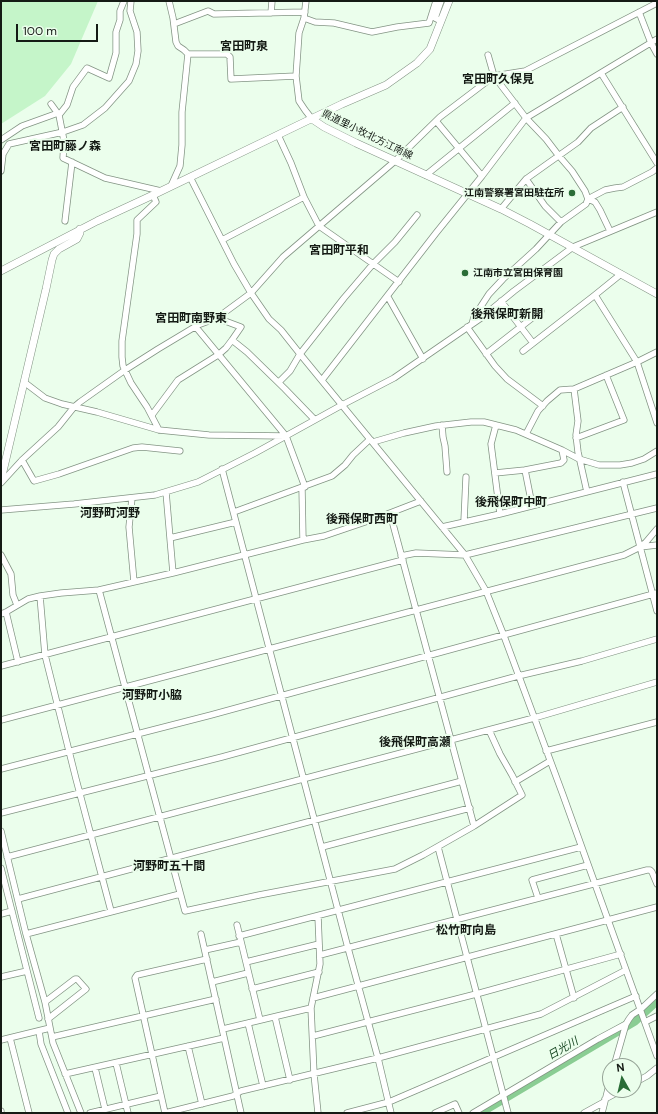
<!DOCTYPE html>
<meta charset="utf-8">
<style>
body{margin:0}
#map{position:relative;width:658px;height:1114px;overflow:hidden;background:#ebfeec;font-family:"DM Sans",sans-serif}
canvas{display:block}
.frame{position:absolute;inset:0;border:2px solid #151b15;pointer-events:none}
.north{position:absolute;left:602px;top:1058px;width:40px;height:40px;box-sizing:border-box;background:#ebfeec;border:1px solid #95a396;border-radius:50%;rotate:352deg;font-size:11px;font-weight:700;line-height:16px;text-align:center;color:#151b15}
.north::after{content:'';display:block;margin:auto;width:14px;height:18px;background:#2a6d37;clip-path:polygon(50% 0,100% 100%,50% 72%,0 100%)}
.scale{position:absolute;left:16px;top:24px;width:82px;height:18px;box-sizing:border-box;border:2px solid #151b15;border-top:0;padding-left:5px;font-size:12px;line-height:14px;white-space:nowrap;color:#151b15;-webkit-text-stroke:3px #ebfeec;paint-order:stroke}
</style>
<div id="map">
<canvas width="658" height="1114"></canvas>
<div class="frame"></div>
<div class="north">N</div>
<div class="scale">100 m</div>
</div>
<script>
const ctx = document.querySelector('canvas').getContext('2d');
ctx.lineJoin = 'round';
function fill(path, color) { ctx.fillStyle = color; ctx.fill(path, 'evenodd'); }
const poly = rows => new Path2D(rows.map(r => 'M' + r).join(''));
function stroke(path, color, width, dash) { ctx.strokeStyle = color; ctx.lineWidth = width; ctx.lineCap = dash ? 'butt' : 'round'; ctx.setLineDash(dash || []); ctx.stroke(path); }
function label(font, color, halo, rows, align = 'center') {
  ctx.font = font + ' "DM Sans","Noto Sans JP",sans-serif'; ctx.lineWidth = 4; ctx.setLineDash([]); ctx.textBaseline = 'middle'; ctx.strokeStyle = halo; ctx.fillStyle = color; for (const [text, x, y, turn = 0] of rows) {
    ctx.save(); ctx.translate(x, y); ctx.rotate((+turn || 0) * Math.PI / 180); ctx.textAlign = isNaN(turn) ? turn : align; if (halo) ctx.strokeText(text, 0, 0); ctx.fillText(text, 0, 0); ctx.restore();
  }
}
const green = poly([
 [1,1,98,1,71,64,45,96,1,124]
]);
const river = poly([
 [482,1111,634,1021,657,1000]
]);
const minor = poly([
 [169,1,173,18,176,42,178,46,184,50,188,54,182,112,182,145,180,166,171,186],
 [306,1,304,18,299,33,296,76,299,101,305,110,312,119],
 [639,12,651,43,657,54],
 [271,13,272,1],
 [304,18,315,22,334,23,372,32,397,27,429,23,436,1],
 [441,21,435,18,441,1],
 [174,24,208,11,214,14,305,12],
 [188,54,227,54,230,57,231,79,296,76],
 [488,55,494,76,526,118,546,139,559,156,572,171,585,191,588,199,595,202,600,210,610,231],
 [601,73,657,163],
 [51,104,59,115,64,141,63,158,105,178,161,191],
 [59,115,67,105,73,87,87,68,109,78,116,53,116,32,120,20,120,11,124,1],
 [436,121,482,176],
 [278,135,291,163,304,197,319,226,399,282],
 [1,140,22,126,58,113],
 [1,171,3,154,9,144,63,132,83,125,105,108,129,81,136,64,138,51,137,32,130,11,131,1],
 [426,175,515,103],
 [190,177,234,264,251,293,269,319,281,330,300,354,465,555,486,591,504,636,563,795,657,1056],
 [153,195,156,202,137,220,137,234,122,341,122,357,123,366,131,383,147,407,159,430],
 [501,209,526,179],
 [65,221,72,162],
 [561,222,545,206,526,179,578,142,591,128,623,107],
 [222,240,304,197],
 [595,295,637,362,657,423],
 [388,297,423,359],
 [501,301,533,343],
 [472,324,474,317,489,294,503,279,536,249,561,222,586,204,588,199,605,190,615,188,623,187,652,172,657,168],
 [195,326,286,436,305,487],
 [467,327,495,366,507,379,543,406],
 [232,340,247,352,285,389,314,419],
 [523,351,595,295,621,274],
 [486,354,541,311],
 [322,380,436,233,482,176,526,118,657,39],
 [24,382,45,398,62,404,97,412,159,430,209,435,285,436],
 [279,382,290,371,300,354,344,298,373,264,395,242,417,215],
 [574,389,578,421,576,435,578,452,587,492],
 [152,415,178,380,218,355,226,348,232,340,241,327,217,318],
 [442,425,443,437,445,446,447,472],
 [496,425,491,444,500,514],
 [526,434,538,411,547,401,560,390,574,389,637,362,657,352],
 [576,438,624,420,606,375],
 [373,442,404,433,436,426,471,422,484,422,516,430,562,450,579,459,599,465,620,465,632,463,644,459,657,451],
 [22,460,34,481,59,474,133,448,142,447,180,451],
 [222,469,348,948,378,1058,391,1113],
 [525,470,532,505],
 [495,473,525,470,561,463,564,460,562,450],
 [623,482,657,611],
 [1,483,22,460,58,427,74,407,80,402,125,370,158,349,198,325,217,318,251,293,283,257,395,161,440,117,494,76,525,71,657,3],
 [302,488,303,540],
 [166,492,173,573],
 [132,498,129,527,134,582],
 [1,510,74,504,155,495,198,482,255,453,342,405,394,378,481,318,514,291,573,247,657,212],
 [234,512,332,476,345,465,353,455,368,441,371,440],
 [390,513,474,826],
 [464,521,466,477],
 [442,527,500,514,657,474],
 [170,538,236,522],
 [640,547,657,545],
 [1,555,11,574,13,595,17,605],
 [401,556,416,553,465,555,657,508],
 [99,590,185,911,259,895,395,869,423,855,474,826,522,795,512,775,500,754,489,730],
 [40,596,45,655,76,779,111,911],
 [6,612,18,662],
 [1,614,6,612,28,599,40,596,61,593,99,590,173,573,303,540,324,536,377,518,421,501],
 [1,666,403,560],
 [1,720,624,555,640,547,646,542,657,529],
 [546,751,657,722],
 [1,769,211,715,657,593],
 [515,782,550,761],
 [1,813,222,757,518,676,582,661,657,639],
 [1,831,26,934,45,1002,53,1043,81,1113],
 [322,847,470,808],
 [438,847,508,1113],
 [7,857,534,718,657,682],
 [1,868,39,1018],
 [538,898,532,880,588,865],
 [18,899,462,781],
 [1,914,12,911],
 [318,916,320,964,311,1008,314,1074,318,1113],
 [237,925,260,1020],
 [26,934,180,894],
 [201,934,241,1113],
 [556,934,574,998],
 [239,936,581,847],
 [205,950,241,942],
 [320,955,647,870,650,870,652,872,657,884],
 [207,959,137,975,135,978,165,1113,233,1096,241,1091,378,1058,541,1014,626,970],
 [246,962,319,944],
 [1,977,27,971],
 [212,982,248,973],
 [252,989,319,972],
 [313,998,657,907],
 [45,1002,75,979,77,979,86,989,48,1019],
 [275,1017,290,1080],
 [645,1022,657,1016],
 [248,1023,263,1086],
 [223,1029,311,1008],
 [39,1031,41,1044,68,1113],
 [313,1036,480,993,621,954],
 [52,1037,216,999],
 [10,1038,29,1113],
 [1,1040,50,1028],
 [188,1046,202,1104],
 [116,1063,128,1113],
 [614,1066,626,1024,629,1019,632,1015,641,1009,657,994],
 [95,1068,105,1109],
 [65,1074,224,1038],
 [634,1083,647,1076,657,1068],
 [605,1099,622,1090],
 [1,1111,1,1113],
 [90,1113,161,1096],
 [347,1113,389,1102,636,996],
 [435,1113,455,1104,459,1113],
 [473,1113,598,1039,626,1024],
 [584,1113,604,1102],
 [602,1113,610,1081]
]);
const major = poly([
 [312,119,324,127,356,143,501,209,530,224,657,294],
 [1,271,97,221,153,195,342,104,386,85,417,63,430,49,449,1],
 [1,480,46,289,52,260,54,254,59,249,77,239,80,233,80,229]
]);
const markers = [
 [572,193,4,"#2a6d37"],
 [465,273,4,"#2a6d37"]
];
const streetNames = [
 ["県道里小牧北方江南線",367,135,26]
];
const poiNames = [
 ["江南警察署宮田駐在所",564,193],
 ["江南市立宮田保育園",473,273,"left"]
];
const waterNames = [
 ["日光川",563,1049,-30]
];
const quarterNames = [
 ["宮田町泉",244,47],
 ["宮田町久保見",498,80],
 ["宮田町藤ノ森",65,147],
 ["宮田町平和",339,251],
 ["後飛保町新開",507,315],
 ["宮田町南野東",191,319],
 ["後飛保町中町",511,503],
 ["河野町河野",110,514],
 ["後飛保町西町",362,520],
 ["河野町小脇",152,696],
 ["後飛保町高瀬",415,743],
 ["河野町五十間",169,867],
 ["松竹町向島",466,931]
];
fill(green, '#c5f5c9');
stroke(river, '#8acd93', 10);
stroke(minor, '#839484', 7);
stroke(major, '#839484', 8);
stroke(minor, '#fff', 5.5);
stroke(major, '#fff', 7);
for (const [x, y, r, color] of markers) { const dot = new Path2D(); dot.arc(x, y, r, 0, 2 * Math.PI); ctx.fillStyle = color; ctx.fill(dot); stroke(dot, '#ebfeec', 1.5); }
label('10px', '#151b15', '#ebfeec', streetNames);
label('bold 10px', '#151b15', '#ebfeec', poiNames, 'right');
label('italic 11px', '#0f3f1a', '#ebfeec', waterNames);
label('bold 12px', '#151b15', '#ebfeec', quarterNames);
</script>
